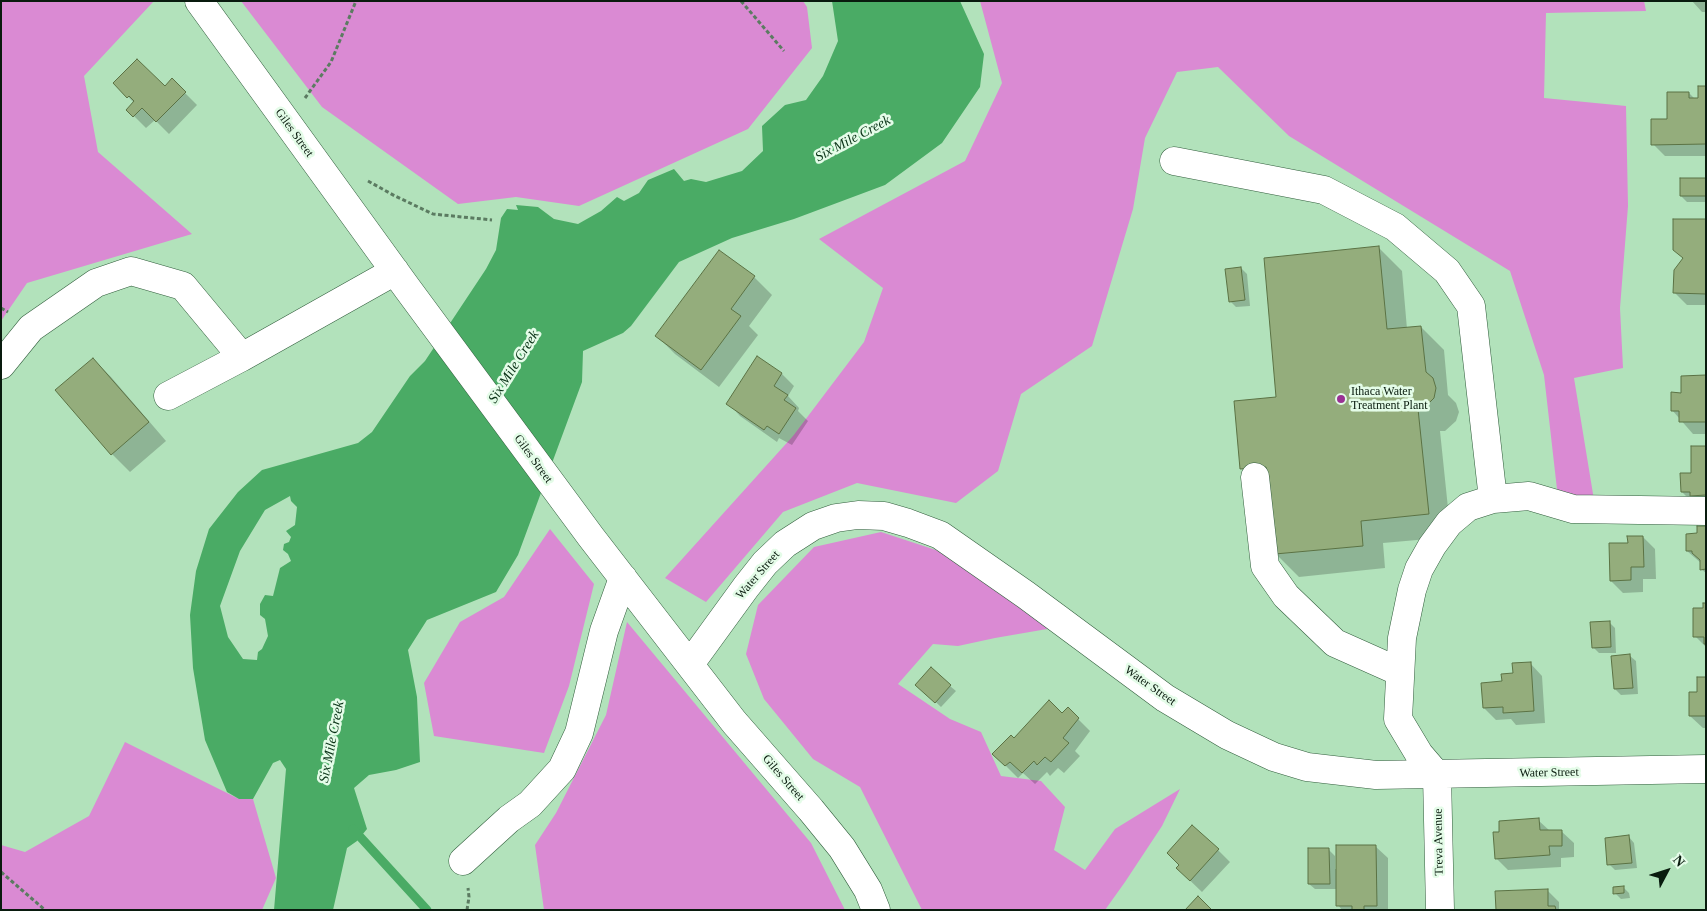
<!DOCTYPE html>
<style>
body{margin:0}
#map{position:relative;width:1707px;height:911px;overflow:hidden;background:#b2e2bb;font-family:"Times New Roman",serif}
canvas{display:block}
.frame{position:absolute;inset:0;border:2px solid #091b0e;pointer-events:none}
.north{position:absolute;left:1642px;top:846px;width:50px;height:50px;-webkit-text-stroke:4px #e4fce8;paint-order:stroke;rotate:50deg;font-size:14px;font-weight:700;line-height:20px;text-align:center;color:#091b0e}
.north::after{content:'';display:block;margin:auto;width:18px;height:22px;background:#091b0e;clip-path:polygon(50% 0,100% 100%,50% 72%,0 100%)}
</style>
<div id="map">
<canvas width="1707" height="911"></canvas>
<div class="frame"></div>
<div class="north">N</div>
</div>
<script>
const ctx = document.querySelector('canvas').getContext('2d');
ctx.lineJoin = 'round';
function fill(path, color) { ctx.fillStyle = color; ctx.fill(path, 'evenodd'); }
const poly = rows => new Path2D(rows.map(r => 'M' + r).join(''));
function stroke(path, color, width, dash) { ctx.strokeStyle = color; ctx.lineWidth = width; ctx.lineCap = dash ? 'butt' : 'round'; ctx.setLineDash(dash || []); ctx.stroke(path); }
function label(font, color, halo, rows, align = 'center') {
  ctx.font = font + ' "Times New Roman",serif'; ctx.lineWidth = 5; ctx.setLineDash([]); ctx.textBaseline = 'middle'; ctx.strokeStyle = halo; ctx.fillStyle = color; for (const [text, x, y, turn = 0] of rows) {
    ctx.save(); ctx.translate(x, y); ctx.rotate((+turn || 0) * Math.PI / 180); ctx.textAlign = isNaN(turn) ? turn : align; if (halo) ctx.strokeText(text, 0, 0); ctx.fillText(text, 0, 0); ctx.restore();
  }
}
const green = poly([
 [1,1,154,1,84,76,98,152,192,234,27,283,1,321],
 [241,1,803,1,807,7,812,48,748,129,579,206,516,197,458,204,322,107],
 [980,1,1644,1,1646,11,1546,13,1544,98,1626,106,1628,206,1620,308,1623,368,1574,378,1594,500,1558,498,1544,375,1510,271,1289,136,1218,67,1177,72,1145,138,1133,209,1092,346,1021,394,998,471,956,503,857,483,783,512,706,602,665,578,793,436,864,342,883,288,819,239,965,161,1002,83],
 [550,529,594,584,569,686,544,753,434,736,424,683,460,622,504,597],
 [881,532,951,555,1053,628,995,638,958,646,933,644,898,684,950,719,981,732,1001,776,1041,781,1065,807,1054,850,1085,870,1115,829,1180,789,1162,826,1125,882,1105,910,922,910,860,787,813,759,764,699,746,654,758,605,814,547],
 [627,622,811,843,845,910,544,910,535,845,556,813,606,715],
 [125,742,239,799,253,799,276,878,262,910,1,910,1,845,25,852,89,816]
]);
const water = poly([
 [832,1,960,1,984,54,980,87,942,143,885,185,794,219,732,238,679,262,631,326,623,333,583,351,582,382,518,555,496,592,427,620,408,650,417,697,420,762,396,770,369,775,354,788,367,829,357,841,347,848,333,910,274,910,286,769,280,760,273,763,253,799,239,799,227,792,205,740,193,668,190,615,196,571,209,529,238,492,262,470,358,443,372,432,410,376,425,361,486,269,496,250,501,218,507,209,518,210,516,205,538,207,554,219,578,224,601,211,617,197,624,201,639,193,648,180,674,169,684,181,691,179,706,182,742,171,763,151,762,126,785,105,806,100,823,76,838,41],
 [290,496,291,501,297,507,295,525,286,531,291,537,289,542,284,544,283,550,288,554,291,561,280,568,273,596,265,595,260,604,260,615,265,619,268,636,262,649,258,652,257,660,243,659,228,637,220,606,240,551,265,510]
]);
const shadow = poly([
 [1692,1,1706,1,1706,12,1702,12],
 [172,80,197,105,169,134,155,120,146,128,128,110,134,103,115,83,165,88],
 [1706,88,1706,156,1665,156,1653,144,1668,120,1689,93,1695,99,1699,99],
 [1706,179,1706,202,1687,202,1681,196],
 [1706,220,1706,305,1687,305,1675,293,1684,259,1674,250],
 [1379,248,1402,271,1407,329,1421,327,1444,350,1448,395,1456,403,1459,412,1456,421,1445,431,1440,431,1451,537,1383,543,1385,568,1299,577,1276,554,1264,492,1242,469,1278,398],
 [1241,268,1247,274,1250,306,1236,307,1230,301],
 [754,277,772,295,749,326,758,335,719,387,675,354,657,336],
 [757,358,782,374,794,386,788,396,799,408,798,411,808,421,792,445,779,438,777,442,740,416,728,403],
 [93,359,111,377,166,441,130,472,112,454,57,390],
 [1706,377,1706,434,1693,434,1672,410,1682,394],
 [1706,447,1706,507,1694,504,1682,492],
 [1706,527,1706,573,1701,569,1701,563,1687,551,1699,534],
 [1643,537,1655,549,1656,579,1643,579,1643,592,1623,593,1611,581,1629,544],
 [1706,604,1706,647,1695,636],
 [1609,622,1615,628,1616,653,1599,653,1593,647],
 [1630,656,1636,661,1638,694,1621,695,1615,689],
 [1530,663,1542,676,1545,723,1516,725,1511,719,1496,720,1484,708,1503,683],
 [1706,678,1706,728,1703,728,1690,716,1698,693],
 [950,686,956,691,941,707,923,690],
 [1068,709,1090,731,1075,751,1080,756,1064,773,1058,768,1050,776,1047,772,1035,784,1023,773,1018,778,994,754,1014,740,1063,715],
 [1538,820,1550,831,1561,831,1574,843,1574,857,1561,858,1561,867,1508,870,1496,858,1500,833],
 [1629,837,1634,843,1637,868,1615,870,1609,864],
 [1375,846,1388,858,1388,910,1342,910,1338,905,1338,889,1315,889,1309,884,1329,850,1335,856,1335,869,1338,869],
 [1218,850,1230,862,1202,892,1177,868],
 [1623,887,1629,893,1630,898,1621,899,1615,893],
 [1547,890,1559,902,1559,910,1497,910]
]);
const stream = poly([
 [353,829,427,910]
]);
const building = poly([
 [137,59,165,86,172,78,186,92,156,122,142,108,133,117,126,110,134,101,129,96,127,98,113,83,137,59],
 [1698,86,1706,86,1706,144,1651,145,1651,119,1667,119,1667,92,1689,92,1689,98,1698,98,1698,86],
 [1680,178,1706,178,1706,196,1680,196,1680,178],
 [1673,219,1706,219,1706,294,1673,293,1674,270,1683,258,1673,250,1673,219],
 [1379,246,1387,329,1421,326,1426,372,1433,378,1436,388,1434,398,1427,405,1422,408,1418,409,1429,514,1361,521,1363,546,1275,554,1266,467,1240,469,1234,401,1276,397,1264,258,1379,246],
 [719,250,755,276,731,309,741,316,701,370,655,336,719,250],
 [1241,267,1245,300,1229,302,1225,269,1241,267],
 [757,356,782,373,774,386,788,395,784,400,796,408,779,434,767,426,764,430,726,404,757,356],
 [93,358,149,422,111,455,55,390,93,358],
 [1706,375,1706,422,1679,422,1679,411,1671,411,1671,392,1681,393,1681,376,1706,375],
 [1691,446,1706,446,1706,495,1690,496,1690,492,1681,492,1680,473,1691,473,1691,446],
 [1697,526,1706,526,1706,569,1700,570,1700,560,1692,553,1692,551,1686,551,1686,534,1697,533,1697,526],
 [1627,536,1643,536,1644,567,1631,567,1631,580,1610,581,1609,543,1628,543,1627,536],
 [1703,603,1706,603,1706,644,1704,644,1704,637,1693,637,1693,608,1703,608,1703,603],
 [1610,621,1611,647,1592,648,1590,622,1610,621],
 [1630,654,1633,688,1614,689,1611,656,1630,654],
 [1531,662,1534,711,1503,713,1503,707,1483,708,1481,683,1502,681,1501,674,1513,673,1512,663,1531,662],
 [931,667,951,685,935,703,915,685,931,667],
 [1697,677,1706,677,1706,716,1689,716,1689,692,1697,692,1697,677],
 [1049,700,1062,713,1068,707,1079,718,1063,738,1069,743,1051,762,1045,757,1037,765,1034,761,1022,773,1010,762,1005,766,992,754,1011,735,1014,738,1049,700],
 [1539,818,1540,830,1562,830,1562,846,1549,846,1550,855,1495,859,1493,832,1499,832,1499,821,1539,818],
 [1192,825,1219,849,1190,881,1176,868,1179,865,1167,853,1192,825],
 [1629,835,1632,863,1607,865,1605,838,1629,835],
 [1336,845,1376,845,1377,906,1364,906,1364,910,1352,910,1352,906,1336,906,1336,845],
 [1308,848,1329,848,1330,884,1308,884,1308,848],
 [1624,886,1624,893,1613,894,1613,887,1624,886],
 [1548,889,1548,906,1555,906,1556,910,1496,910,1495,891,1548,889],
 [1198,896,1212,910,1185,910,1198,896]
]);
const path = poly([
 [741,1,784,51],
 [305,98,331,62,356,1],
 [368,181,395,196,433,214,492,220],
 [1,308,8,312],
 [1,872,45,910],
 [467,910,469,897,468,888]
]);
const minor = poly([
 [199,1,407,288,591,537,734,722,811,810,842,848,868,890,876,910],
 [1174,161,1324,190,1395,227,1447,271,1471,306,1493,499],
 [1,365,31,328,96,283,131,271,183,286,242,357],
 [168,396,242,357,395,271],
 [1255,477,1265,566,1286,596,1335,643,1400,672],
 [690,664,746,587,765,563,785,544,813,526,836,518,858,515,884,516,908,523,940,535,1026,595,1165,698,1227,735,1274,757,1307,767,1376,775,1706,769],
 [463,861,509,819,530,804,562,769,579,733,604,631,623,578],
 [1440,910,1437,775,1419,754,1398,719,1402,638,1412,590,1419,569,1432,546,1449,523,1468,507,1493,499,1529,496,1573,509,1706,511]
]);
const markers = [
 [1341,399,5,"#9a3194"]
];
const streetNames = [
 ["Giles Street",294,133,54],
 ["Giles Street",533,459,54],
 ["Water Street",758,575,-49],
 ["Water Street",1150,686,35],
 ["Water Street",1549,773,-1],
 ["Giles Street",783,778,49],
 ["Treva Avenue",1439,842,-91]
];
const poiNames = [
 ["Ithaca Water",1351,392],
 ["Treatment Plant",1351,406]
];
const waterNames = [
 ["Six Mile Creek",853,139,-28],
 ["Six Mile Creek",514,367,-58],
 ["Six Mile Creek",332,742,-79]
];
fill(green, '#da8ad3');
fill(water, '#4aab65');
fill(shadow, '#0003');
stroke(stream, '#4aab65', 9);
fill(building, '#94ad7c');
stroke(building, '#5b7244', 1);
stroke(minor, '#325e3d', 29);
stroke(path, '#5b7b61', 3, [4, 2.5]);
stroke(minor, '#fff', 28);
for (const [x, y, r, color] of markers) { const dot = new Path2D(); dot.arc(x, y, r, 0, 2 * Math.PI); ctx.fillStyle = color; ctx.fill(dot); stroke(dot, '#e4fce8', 2); }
label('12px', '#091b0e', '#e4fce8', streetNames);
label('12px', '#091b0e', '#e4fce8', poiNames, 'left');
label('italic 14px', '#093216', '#e4fce8', waterNames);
</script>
